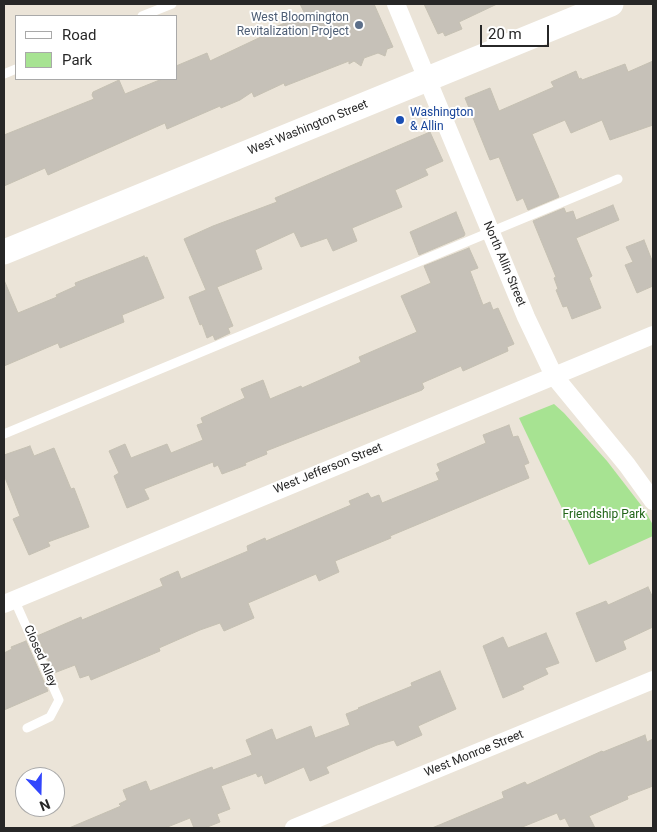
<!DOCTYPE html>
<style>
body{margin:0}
#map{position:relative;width:657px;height:832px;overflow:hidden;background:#ebe4d8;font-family:Roboto,sans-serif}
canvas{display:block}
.frame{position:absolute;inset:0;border:5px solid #272727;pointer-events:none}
.legend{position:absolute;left:15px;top:15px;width:162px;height:65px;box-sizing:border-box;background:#fff;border:1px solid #a9a9a9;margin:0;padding:6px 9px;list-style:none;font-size:15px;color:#272727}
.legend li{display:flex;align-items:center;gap:10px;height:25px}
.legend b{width:25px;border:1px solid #a9a9a9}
.north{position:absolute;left:15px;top:767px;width:50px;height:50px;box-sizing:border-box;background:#fff;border:1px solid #a9a9a9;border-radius:50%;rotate:159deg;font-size:14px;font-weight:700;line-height:20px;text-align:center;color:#272727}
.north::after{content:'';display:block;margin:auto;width:18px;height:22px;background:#3246fd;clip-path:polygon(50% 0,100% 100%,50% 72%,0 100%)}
.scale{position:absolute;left:480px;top:25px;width:69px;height:22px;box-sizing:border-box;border:2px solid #272727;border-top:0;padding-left:6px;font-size:15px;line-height:18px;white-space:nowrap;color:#272727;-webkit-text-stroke:4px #fff;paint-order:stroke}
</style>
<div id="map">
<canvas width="657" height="832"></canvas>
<div class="frame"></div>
<ul class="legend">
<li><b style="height:6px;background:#fff"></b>Road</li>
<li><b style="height:14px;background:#a7e392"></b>Park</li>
</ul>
<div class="north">N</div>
<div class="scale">20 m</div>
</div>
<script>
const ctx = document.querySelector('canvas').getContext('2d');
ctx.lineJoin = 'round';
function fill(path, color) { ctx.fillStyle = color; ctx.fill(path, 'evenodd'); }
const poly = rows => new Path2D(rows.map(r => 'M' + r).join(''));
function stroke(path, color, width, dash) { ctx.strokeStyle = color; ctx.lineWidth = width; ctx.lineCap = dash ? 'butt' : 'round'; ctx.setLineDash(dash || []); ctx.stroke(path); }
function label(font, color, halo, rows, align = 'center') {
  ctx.font = font + ' Roboto,sans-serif'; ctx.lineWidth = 4; ctx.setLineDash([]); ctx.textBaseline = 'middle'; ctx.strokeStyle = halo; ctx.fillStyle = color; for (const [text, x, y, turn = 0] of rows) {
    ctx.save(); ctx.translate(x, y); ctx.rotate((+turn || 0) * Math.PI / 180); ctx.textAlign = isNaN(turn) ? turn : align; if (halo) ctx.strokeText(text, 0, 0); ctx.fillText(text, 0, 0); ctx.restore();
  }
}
const green = poly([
 [554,404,564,413,607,461,644,509,653,525,653,536,589,565,519,418]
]);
const building = poly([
 [300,4,374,4,393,47,387,49,385,56,378,53,364,58,361,66,354,61,349,64,349,61,285,86,284,83,254,97,252,92,240,100,221,108,220,106,167,129,165,123,48,175,45,168,4,186,4,135,94,99,92,95,93,92,119,80,125,94,162,79,176,79,176,66,207,53,210,61,263,36,262,33,305,14,300,4],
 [424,4,497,4,459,22,462,29,445,36,443,32,438,34,424,4],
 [653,61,653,125,610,140,602,120,571,133,565,120,532,134,559,197,528,210,523,198,517,201,499,157,490,160,465,98,490,88,499,111,554,87,551,82,576,71,579,79,581,78,582,80,625,64,628,72,653,61],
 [430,132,443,161,425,169,428,175,395,190,402,207,352,228,357,241,333,251,327,238,301,247,294,232,255,250,262,269,217,287,233,326,228,328,230,333,215,340,213,335,207,338,202,324,200,325,189,297,206,290,184,239,213,226,277,202,275,198,430,132],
 [613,205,619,220,576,238,592,276,589,278,601,308,572,319,567,306,563,307,556,290,558,289,554,278,556,277,533,221,564,208,566,213,573,211,576,220,613,205],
 [456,212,465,234,464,236,419,255,410,232,456,212],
 [644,240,653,263,653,286,637,293,625,265,633,262,626,247,644,240],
 [469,248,478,268,470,271,483,305,490,302,493,310,498,308,514,344,507,347,508,351,463,371,461,366,422,383,424,388,422,390,266,451,267,454,245,463,246,465,222,474,218,465,214,467,213,462,144,489,149,499,127,508,114,476,119,473,109,451,125,444,131,458,167,444,171,453,203,440,197,425,203,423,201,418,245,398,241,389,263,380,270,399,301,386,302,388,361,362,359,357,417,332,401,296,431,283,424,266,469,248],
 [144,256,145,258,147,257,164,298,122,315,124,322,60,348,58,343,4,366,4,280,18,313,57,297,56,295,76,286,75,283,144,256],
 [509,425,513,437,518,436,529,463,524,465,529,478,390,536,391,538,335,561,339,572,319,581,316,574,248,603,254,618,224,631,220,623,200,630,159,648,160,651,91,680,89,675,80,678,75,665,54,673,37,636,81,617,82,620,163,586,160,579,178,571,181,579,248,551,247,546,265,538,266,541,351,505,349,501,368,493,371,498,379,495,382,503,439,480,436,473,440,471,437,464,486,443,483,435,509,425],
 [30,446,34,456,54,448,71,489,74,488,89,527,48,542,50,546,29,555,13,519,20,516,4,475,4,455,30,446],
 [648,587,653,598,653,627,623,641,626,649,596,662,576,613,606,601,608,605,648,587],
 [546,633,559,663,545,668,548,674,522,686,524,689,503,698,483,646,503,637,508,648,546,633],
 [26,641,48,691,4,710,4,653,12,649,11,647,26,641],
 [440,671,456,709,418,726,422,735,397,746,394,740,377,745,330,765,326,767,329,773,310,781,304,767,265,784,262,775,258,777,256,773,221,786,230,809,217,814,220,822,205,828,194,828,190,818,165,828,69,828,121,806,119,804,127,800,123,790,146,781,150,791,212,767,213,770,252,755,246,740,272,729,276,740,311,726,315,738,350,725,346,714,359,709,358,708,412,686,411,683,440,671],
 [645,735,647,742,653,739,653,786,627,796,628,799,589,816,595,828,570,828,565,818,560,820,557,813,520,828,432,828,504,798,502,792,525,782,527,785,602,751,603,752,645,735]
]);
const lane = poly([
 [142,16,172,4],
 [4,74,16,69],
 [4,434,618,179],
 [14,599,59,700,50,717,27,728]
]);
const street = poly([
 [396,4,526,317,554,376,627,465,653,501],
 [4,604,653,335],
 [294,828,653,680]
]);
const secondary = poly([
 [4,252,611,4]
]);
const markers = [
 [359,25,5,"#5c6f8a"],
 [400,120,5,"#1a4fb4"]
];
const serviceNames = [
 ["West Bloomington",349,18],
 ["Revitalization Project",349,32]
];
const transitNames = [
 ["Washington",410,113],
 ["& Allin",410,127]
];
const streetNames = [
 ["West Washington Street",308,128,-22],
 ["North Allin Street",504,264,67],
 ["West Jefferson Street",328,469,-22],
 ["Closed Alley",40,656,66],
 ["West Monroe Street",474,754,-22]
];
const parkNames = [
 ["Friendship Park",604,515]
];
fill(green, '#a7e392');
fill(building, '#c6c1b8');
stroke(building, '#c5c0b2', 1);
stroke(lane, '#fff', 9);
stroke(street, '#fff', 18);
stroke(secondary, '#fff', 25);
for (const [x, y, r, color] of markers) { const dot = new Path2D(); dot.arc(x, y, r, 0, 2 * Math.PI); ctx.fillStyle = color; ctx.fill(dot); stroke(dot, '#fff', 2); }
label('12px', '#4e5e75', '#fff', serviceNames, 'right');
label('12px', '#164399', '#fff', transitNames, 'left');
label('12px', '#272727', '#fff', streetNames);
label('12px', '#206417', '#fff', parkNames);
</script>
